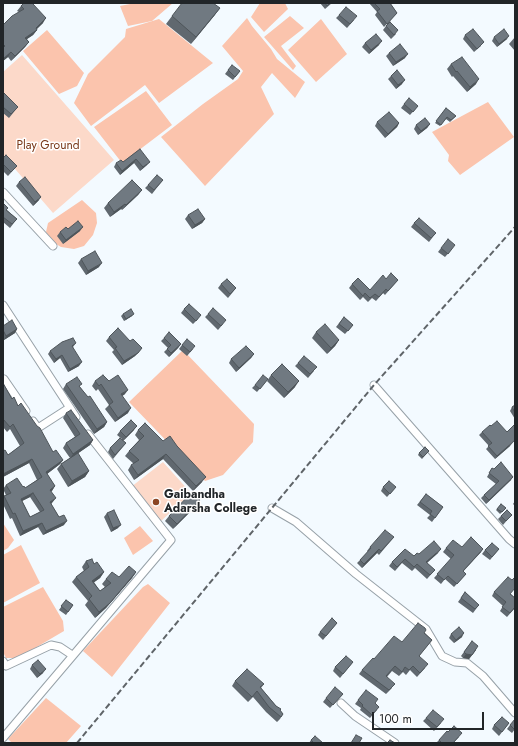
<!DOCTYPE html>
<style>
body{margin:0}
#map{position:relative;width:518px;height:746px;overflow:hidden;background:#f3faff;font-family:Jost,sans-serif}
canvas{display:block}
.frame{position:absolute;inset:0;border:4px solid #212528;pointer-events:none}
.scale{position:absolute;left:372px;top:712px;width:112px;height:18px;box-sizing:border-box;border:2px solid #212528;border-top:0;padding-left:5px;font-size:12px;line-height:14px;white-space:nowrap;color:#212528;-webkit-text-stroke:3px #fff;paint-order:stroke}
</style>
<div id="map">
<canvas width="518" height="746"></canvas>
<div class="frame"></div>
<div class="scale">100 m</div>
</div>
<script>
const ctx = document.querySelector('canvas').getContext('2d');
ctx.lineJoin = 'round';
function fill(path, color) { ctx.fillStyle = color; ctx.fill(path, 'evenodd'); }
const poly = rows => new Path2D(rows.map(r => 'M' + r).join(''));
function stroke(path, color, width, dash) { ctx.strokeStyle = color; ctx.lineWidth = width; ctx.lineCap = dash ? 'butt' : 'round'; ctx.setLineDash(dash || []); ctx.stroke(path); }
function label(font, color, halo, rows, align = 'center') {
  ctx.font = font + ' Jost,sans-serif'; ctx.lineWidth = 3; ctx.setLineDash([]); ctx.textBaseline = 'middle'; ctx.strokeStyle = halo; ctx.fillStyle = color; for (const [text, x, y, turn = 0] of rows) {
    ctx.save(); ctx.translate(x, y); ctx.rotate((+turn || 0) * Math.PI / 180); ctx.textAlign = isNaN(turn) ? turn : align; if (halo) ctx.strokeText(text, 0, 0); ctx.fillText(text, 0, 0); ctx.restore();
  }
}
const green = poly([
 [22,55,114,160,53,213,3,155,3,72],
 [163,462,191,493,160,522,131,487]
]);
const water = poly([
 [135,3,173,3,152,21,128,26,120,6],
 [260,3,285,3,288,9,264,32,251,17],
 [290,16,304,28,281,46,296,66,293,70,264,37],
 [247,18,252,26,271,49,277,59,305,82,295,98,272,73,261,87,274,114,205,186,161,137,203,104,238,79,243,71,222,46],
 [159,19,213,63,159,103,145,85,91,126,74,103,88,74,125,37,126,29],
 [321,19,347,54,316,82,288,50],
 [47,30,84,73,77,86,59,94,23,51],
 [146,91,172,125,122,163,94,127],
 [488,102,514,137,460,175,448,161,449,155,432,132],
 [82,200,96,213,97,223,93,235,84,246,74,249,61,247,51,241,46,232,48,223],
 [183,350,254,424,253,442,223,475,205,481,129,402],
 [3,523,14,540,8,548,3,551],
 [140,526,153,541,133,555,124,538],
 [21,545,40,583,3,603,3,555],
 [148,584,170,603,112,677,83,651,143,587],
 [43,587,63,621,64,631,18,658,6,658,3,652,3,607],
 [46,698,81,726,66,743,12,743,8,739]
]);
const minor = poly([
 [3,192,53,246],
 [3,305,76,417],
 [4,379,26,411],
 [374,385,509,539,515,544],
 [33,421,38,428,69,408],
 [272,508,296,522,356,574,426,629,442,656,455,662,467,663,483,676,515,713],
 [3,661,6,666,51,645,60,647,72,655],
 [341,703,355,716,395,743],
 [3,738,171,540,88,434]
]);
const rail = poly([
 [77,743,374,385,515,227]
]);
const wall = poly([
 [320,3,332,3,325,9],
 [369,3,390,3,397,13,384,27,375,15,377,12],
 [33,4,43,23,36,29,37,30,33,35,27,39,29,42,25,47,11,61,8,57,3,61,3,25,19,12,17,11,21,6],
 [220,8,214,16,191,44,166,24,172,16],
 [339,15,354,20,347,28,336,18],
 [386,26,396,34,391,39,383,30],
 [465,35,481,46,474,52,463,39],
 [494,37,507,39,497,47,492,41],
 [515,37,515,51,509,44],
 [365,43,379,45,369,54,362,47],
 [389,53,405,58,393,66,386,56],
 [451,64,476,84,467,92,453,76,452,77,447,69],
 [228,70,240,71,233,80,225,74],
 [391,76,402,84,396,89,388,79],
 [3,92,18,107,9,118,3,113],
 [404,104,418,106,410,115,401,108],
 [446,108,456,116,450,122,446,119,440,126,435,123],
 [377,122,399,123,397,127,385,138,375,126],
 [430,124,427,128,418,135,414,129,416,125],
 [140,149,147,165,140,171,134,163,120,175,114,167,116,163,123,162],
 [3,158,17,166,8,176,3,171],
 [163,180,152,194,145,188,148,185],
 [19,182,39,200,33,206,16,186],
 [142,190,138,195,122,210,121,209,110,217,104,208,108,203],
 [3,203,7,210,17,219,10,228,3,222],
 [188,215,205,219,202,223,192,229,185,219],
 [414,223,436,233,429,242,411,227],
 [80,231,63,244,57,236,60,232],
 [441,248,452,249,445,257,438,252],
 [81,259,99,267,86,275,78,263],
 [386,279,398,280,385,295,383,293,376,301,372,298,368,302,363,297,360,300,349,288,352,284,370,290],
 [221,284,236,288,233,292,228,298,218,288],
 [184,309,198,319,193,324,181,313],
 [123,314,132,316,124,321,121,316],
 [208,314,223,324,218,330,205,317],
 [344,317,353,325,345,334,336,327],
 [3,326,17,329,15,333,4,340,3,338],
 [316,332,339,340,335,346,327,354,312,338],
 [109,337,130,341,139,352,135,356,122,365,112,352,114,350,106,341],
 [164,338,181,344,178,348,169,357,164,352,168,348,161,341],
 [76,343,73,347,79,366,68,372,60,358,54,363,48,354,50,351],
 [182,345,193,349,187,356,179,349],
 [254,354,251,358,236,372,229,363,231,359],
 [298,363,314,371,308,378,295,366],
 [271,375,295,387,284,398,267,381],
 [268,379,257,392,252,388,255,385],
 [95,381,109,381,125,394,122,396,128,413,115,422,105,409,109,405,98,389,96,391,92,386],
 [3,383,12,399,18,406,53,452,63,460,60,464,47,474,55,486,51,492,52,503,51,504,64,525,43,535,38,527,20,536,12,518,10,519,3,504,3,498,4,496,6,495,3,489,6,485,25,488,37,480,29,463,3,477,3,451,8,455,20,446,10,429,7,432,3,427],
 [30,497,40,512,30,517,22,501],
 [66,384,80,387,107,422,104,427,94,434,63,389],
 [515,405,515,419,510,411,512,407],
 [66,413,93,440,90,445,75,455,89,471,85,477,68,487,57,469,61,464,70,458,63,448,66,443,75,437,63,418],
 [134,430,123,441,126,443,113,459,108,452,110,448,122,439,117,435,120,431],
 [138,430,163,441,177,446,202,482,193,491,163,459,134,480,128,470,131,465,134,464,125,456,129,451,139,440,135,435],
 [482,432,510,446,495,459,486,449,489,446,479,435],
 [429,451,422,459,418,455,419,453],
 [492,468,511,480,486,504,481,498,484,495,496,484,487,477],
 [383,487,396,487,387,497,381,491],
 [426,494,443,507,432,522,427,518,430,515,417,505],
 [200,500,196,506,173,529,165,521,169,516],
 [515,501,515,506,513,504],
 [501,504,506,508,500,514,496,510],
 [107,513,118,528,111,532,104,517],
 [512,515,509,518,503,525,498,519,501,516],
 [394,537,379,555,377,553,362,568,357,563,368,552,367,551,370,547],
 [462,547,481,552,463,571,466,574,454,587,445,579,441,584,434,578,451,559,443,552,446,548],
 [499,549,490,560,482,554,485,550],
 [438,553,427,563,435,570,427,579,415,568,412,571,402,563,395,571,389,566,392,562,419,554],
 [86,561,94,564,104,572,100,578,94,582,100,591,105,587,102,584,106,579,119,577,136,572,132,578,106,608,95,618,85,605,88,601,72,582,76,577,84,571,82,567],
 [465,592,479,605,473,613,458,602],
 [494,592,511,594,515,598,515,608,507,617,500,611,503,606,492,596],
 [66,600,73,605,66,615,59,610],
 [337,623,323,640,318,635,320,632],
 [425,633,432,640,419,656,425,668,417,677,410,670,406,675,403,672,399,676,392,671,387,677,392,688,386,694,359,674,362,670,374,659,402,642],
 [451,634,462,637,454,643,449,638],
 [472,641,476,650,469,659,463,658,461,656],
 [353,662,340,678,333,671,335,667],
 [32,665,43,673,37,678,30,669],
 [235,681,264,684,261,688,283,714,280,719,277,722,266,712,253,697,248,702,232,686],
 [343,694,330,708,323,702,326,698],
 [358,700,375,703,377,710,370,718,360,710,361,708,355,704],
 [426,718,441,723,434,731,423,721],
 [509,723,499,736,492,729,494,725],
 [510,725,515,729,512,733,507,729],
 [448,732,459,737,453,743,436,743,439,740],
 [311,740,323,743,309,743]
]);
const shadedWall = poly([
 [220,8,214,16,191,44,196,37],
 [46,18,43,23,34,32,37,30,33,35,21,43,25,38],
 [509,36,507,39,497,47,499,44],
 [382,41,379,45,369,54,371,50],
 [29,42,25,47,11,61,15,56],
 [11,52,8,57,3,61,3,59],
 [408,54,405,58,393,66,396,62],
 [479,79,476,84,467,92,470,87],
 [405,80,402,84,396,89,398,85],
 [399,123,397,127,385,138,388,134],
 [430,124,427,128,418,135,421,131],
 [136,159,134,163,120,175,122,171],
 [150,162,147,165,140,171,143,167],
 [142,190,138,195,122,210,126,205],
 [41,197,39,200,33,206,35,202],
 [125,204,121,209,110,217,114,212],
 [205,219,202,223,192,229,195,225],
 [83,227,80,231,63,244,66,240],
 [102,263,99,267,86,275,88,271],
 [134,314,132,316,124,321,126,319],
 [17,329,15,333,4,340,6,336],
 [339,340,335,346,327,354,331,348],
 [181,344,178,348,169,357,171,353],
 [142,348,135,356,122,365,124,361],
 [254,354,251,358,236,372,239,368],
 [62,355,60,358,54,363,56,359],
 [82,362,79,366,68,372,70,369],
 [299,381,295,387,284,398,288,392],
 [128,390,125,394,118,399,121,394],
 [131,408,128,413,115,422,118,418],
 [107,422,104,427,94,434,97,429],
 [137,426,134,430,123,441,126,437],
 [93,440,90,445,70,459,73,454],
 [515,440,510,446,495,459,497,456],
 [166,454,163,459,134,480,138,475],
 [32,459,29,463,3,477,3,474],
 [63,460,60,464,43,477,46,472],
 [89,471,85,477,68,487,72,481],
 [206,477,202,482,193,491,196,486],
 [513,477,511,480,486,504,489,500],
 [55,486,52,491,47,494,50,490],
 [33,493,30,497,18,503,21,499],
 [56,498,52,503,47,506,50,502],
 [200,500,196,506,173,529,177,524],
 [67,521,64,525,43,535,46,531],
 [42,523,38,527,20,536,23,531],
 [121,525,118,528,111,532,113,528],
 [379,549,377,553,362,568,364,564],
 [441,549,438,553,423,566,426,562],
 [483,549,481,552,460,575,463,571],
 [104,572,100,578,89,586,92,581],
 [136,572,132,578,106,608,95,618,99,612],
 [464,633,462,637,454,643,456,640],
 [476,650,469,659,463,658,466,654],
 [46,669,43,673,37,678,40,674]
]);
const building = poly([
 [24,3,34,3,33,4,46,18,36,28,37,30,25,38,29,42,15,56,11,52,3,59,3,48,5,46,3,44,3,25,12,16,24,9,21,6,24,3],
 [182,3,213,3,220,8,196,37,172,16,182,3],
 [325,3,330,3,327,6,325,3],
 [374,3,390,3,397,13,387,24,377,11,380,9,374,3],
 [346,7,357,16,350,24,339,15,346,7],
 [390,22,398,30,394,35,386,26,390,22],
 [473,29,484,42,477,49,465,35,473,29],
 [504,29,509,36,499,44,494,37,504,29],
 [376,34,382,41,371,50,365,43,376,34],
 [400,44,408,54,396,62,389,53,400,44],
 [462,57,479,79,470,87,457,71,456,72,451,64,462,57],
 [232,65,240,71,235,77,228,70,232,65],
 [397,70,405,80,398,85,391,76,397,70],
 [3,92,18,107,11,114,3,107,3,92],
 [409,98,418,106,413,112,404,104,409,98],
 [446,108,456,116,451,120,447,117,441,125,436,121,446,108],
 [389,112,399,123,388,134,377,122,389,112],
 [425,118,430,124,421,131,416,125,425,118],
 [140,149,150,162,143,167,136,159,122,171,116,163,121,160,123,162,140,149],
 [6,155,17,166,11,172,3,164,3,158,6,155],
 [157,175,163,180,154,190,148,185,157,175],
 [25,177,41,197,35,202,19,182,25,177],
 [132,180,142,190,126,205,125,204,114,212,108,203,132,180],
 [3,203,8,208,6,210,17,219,12,224,3,217,3,203],
 [198,209,205,219,195,225,188,215,198,209],
 [419,218,436,233,431,238,414,223,419,218],
 [78,221,83,227,66,240,60,232,66,227,68,229,78,221],
 [448,239,455,245,448,254,441,248,448,239],
 [95,251,102,263,88,271,81,259,95,251],
 [391,273,398,280,388,291,386,289,379,297,375,294,370,298,365,293,363,296,352,284,358,278,370,290,383,275,386,279,391,273],
 [227,279,236,288,230,294,221,284,227,279],
 [189,304,201,315,196,321,184,309,189,304],
 [213,308,226,320,221,326,208,314,213,308],
 [131,309,134,314,126,319,123,314,131,309],
 [344,317,353,325,348,331,339,324,344,317],
 [12,320,17,329,6,336,3,330,3,326,12,320],
 [325,324,339,340,331,348,316,332,325,324],
 [118,328,130,341,133,339,142,348,138,353,124,361,115,348,117,347,109,337,118,328],
 [169,332,181,344,171,353,167,349,171,345,164,338,169,332],
 [73,338,76,343,72,346,82,362,70,369,62,355,56,359,50,351,62,342,73,338],
 [187,339,195,346,190,352,182,345,187,339],
 [246,346,254,354,239,368,231,359,246,346],
 [304,356,317,367,310,374,298,363,304,356],
 [282,364,299,381,288,392,271,375,282,364],
 [103,375,109,381,118,375,128,390,121,394,131,408,118,418,109,405,113,402,101,384,99,386,95,381,103,375],
 [263,375,268,379,260,389,255,385,263,375],
 [77,377,82,384,79,386,88,397,90,396,107,422,97,429,66,384,77,377],
 [3,383,12,399,14,397,18,406,21,403,37,426,40,428,53,452,56,450,63,460,46,472,55,486,50,490,56,498,50,502,59,517,64,515,67,521,46,531,42,523,23,531,15,513,13,514,4,496,11,493,6,485,17,478,23,487,24,486,25,488,42,477,32,459,3,474,3,451,5,450,8,455,24,443,13,424,10,427,3,419,3,383],
 [33,493,44,510,30,517,21,499,33,493],
 [515,405,515,413,512,407,515,405],
 [71,410,93,440,73,454,66,443,80,434,66,413,71,410],
 [131,420,137,426,126,437,120,431,131,420],
 [497,421,507,432,515,424,515,440,497,456,488,446,492,443,482,432,490,425,491,426,497,421],
 [145,423,163,441,170,436,177,446,206,477,196,486,166,454,138,475,131,465,139,460,129,451,144,436,138,430,145,423],
 [120,438,126,443,115,455,110,448,120,438],
 [425,447,429,451,423,457,419,453,425,447],
 [78,453,89,471,72,481,61,464,78,453],
 [501,462,513,477,489,500,484,495,499,481,489,473,492,468,494,469,501,462],
 [389,481,396,487,390,494,383,487,389,481],
 [192,492,200,500,177,524,169,516,192,492],
 [426,494,443,507,435,518,430,514,432,511,420,502,426,494],
 [501,504,506,508,502,512,497,509,501,504],
 [114,510,121,525,113,528,107,513,114,510],
 [507,510,512,515,506,521,501,516,507,510],
 [385,530,394,537,381,551,379,549,364,564,360,560,371,548,370,547,385,530],
 [471,537,483,549,463,571,466,574,457,584,448,576,444,580,437,574,454,555,446,548,453,540,462,547,471,537],
 [434,541,441,549,426,562,435,570,430,575,417,564,414,567,405,559,397,567,392,562,405,549,414,556,417,553,419,554,434,541],
 [492,543,499,549,492,557,485,550,492,543],
 [92,559,94,564,97,562,104,572,92,581,100,591,111,583,106,579,112,572,119,577,129,566,136,572,110,603,99,612,89,599,92,596,76,577,89,567,86,561,92,559],
 [508,577,512,580,515,577,515,588,510,594,515,598,515,607,510,613,502,607,506,602,494,592,508,577],
 [465,592,479,605,475,609,461,598,465,592],
 [66,600,73,605,68,612,61,606,66,600],
 [332,618,337,623,326,636,320,632,332,618],
 [418,623,425,628,426,630,424,633,432,640,419,656,428,664,420,673,413,666,409,670,405,667,402,672,395,666,386,676,395,684,389,690,362,670,373,658,374,659,394,636,402,642,418,623],
 [459,627,464,633,456,640,451,634,459,627],
 [472,641,478,646,472,655,466,654,464,652,472,641],
 [346,656,353,662,343,674,335,667,346,656],
 [38,660,46,669,40,674,32,665,38,660],
 [247,669,264,684,260,687,276,706,281,709,280,710,283,714,281,717,269,707,257,691,252,697,235,681,247,669],
 [335,687,343,694,333,705,326,698,335,687],
 [366,690,378,699,375,703,379,707,372,715,362,706,363,705,358,700,366,690],
 [433,710,444,719,437,727,426,718,433,710],
 [502,717,509,723,502,732,494,725,502,717],
 [515,719,515,728,514,729,510,725,515,719],
 [454,726,462,733,453,743,442,743,439,740,447,731,448,732,454,726],
 [356,735,362,738,359,743,351,743,356,735],
 [315,736,323,743,314,743,311,740,315,736],
 [390,740,395,743,387,743,390,740]
]);
const markers = [
 [156,502,4,"#8c4523"]
];
const parkNames = [
 ["Play Ground",48,146]
];
const poiNames = [
 ["Gaibandha",164,495],
 ["Adarsha College",164,509]
];
fill(green, '#fcd9c9');
fill(water, '#fbc4ad');
stroke(minor, '#97a1a8', 9);
stroke(minor, '#fff', 7);
stroke(rail, '#5f6468', 2, [6, 3]);
fill(wall, '#60686f');
fill(shadedWall, '#4e555a');
fill(building, '#707981');
stroke(building, '#4e555a', 1);
for (const [x, y, r, color] of markers) { const dot = new Path2D(); dot.arc(x, y, r, 0, 2 * Math.PI); ctx.fillStyle = color; ctx.fill(dot); stroke(dot, '#fff', 1.5); }
label('12px', '#783717', '#fff', parkNames);
label('bold 12px', '#212528', '#fff', poiNames, 'left');
</script>
